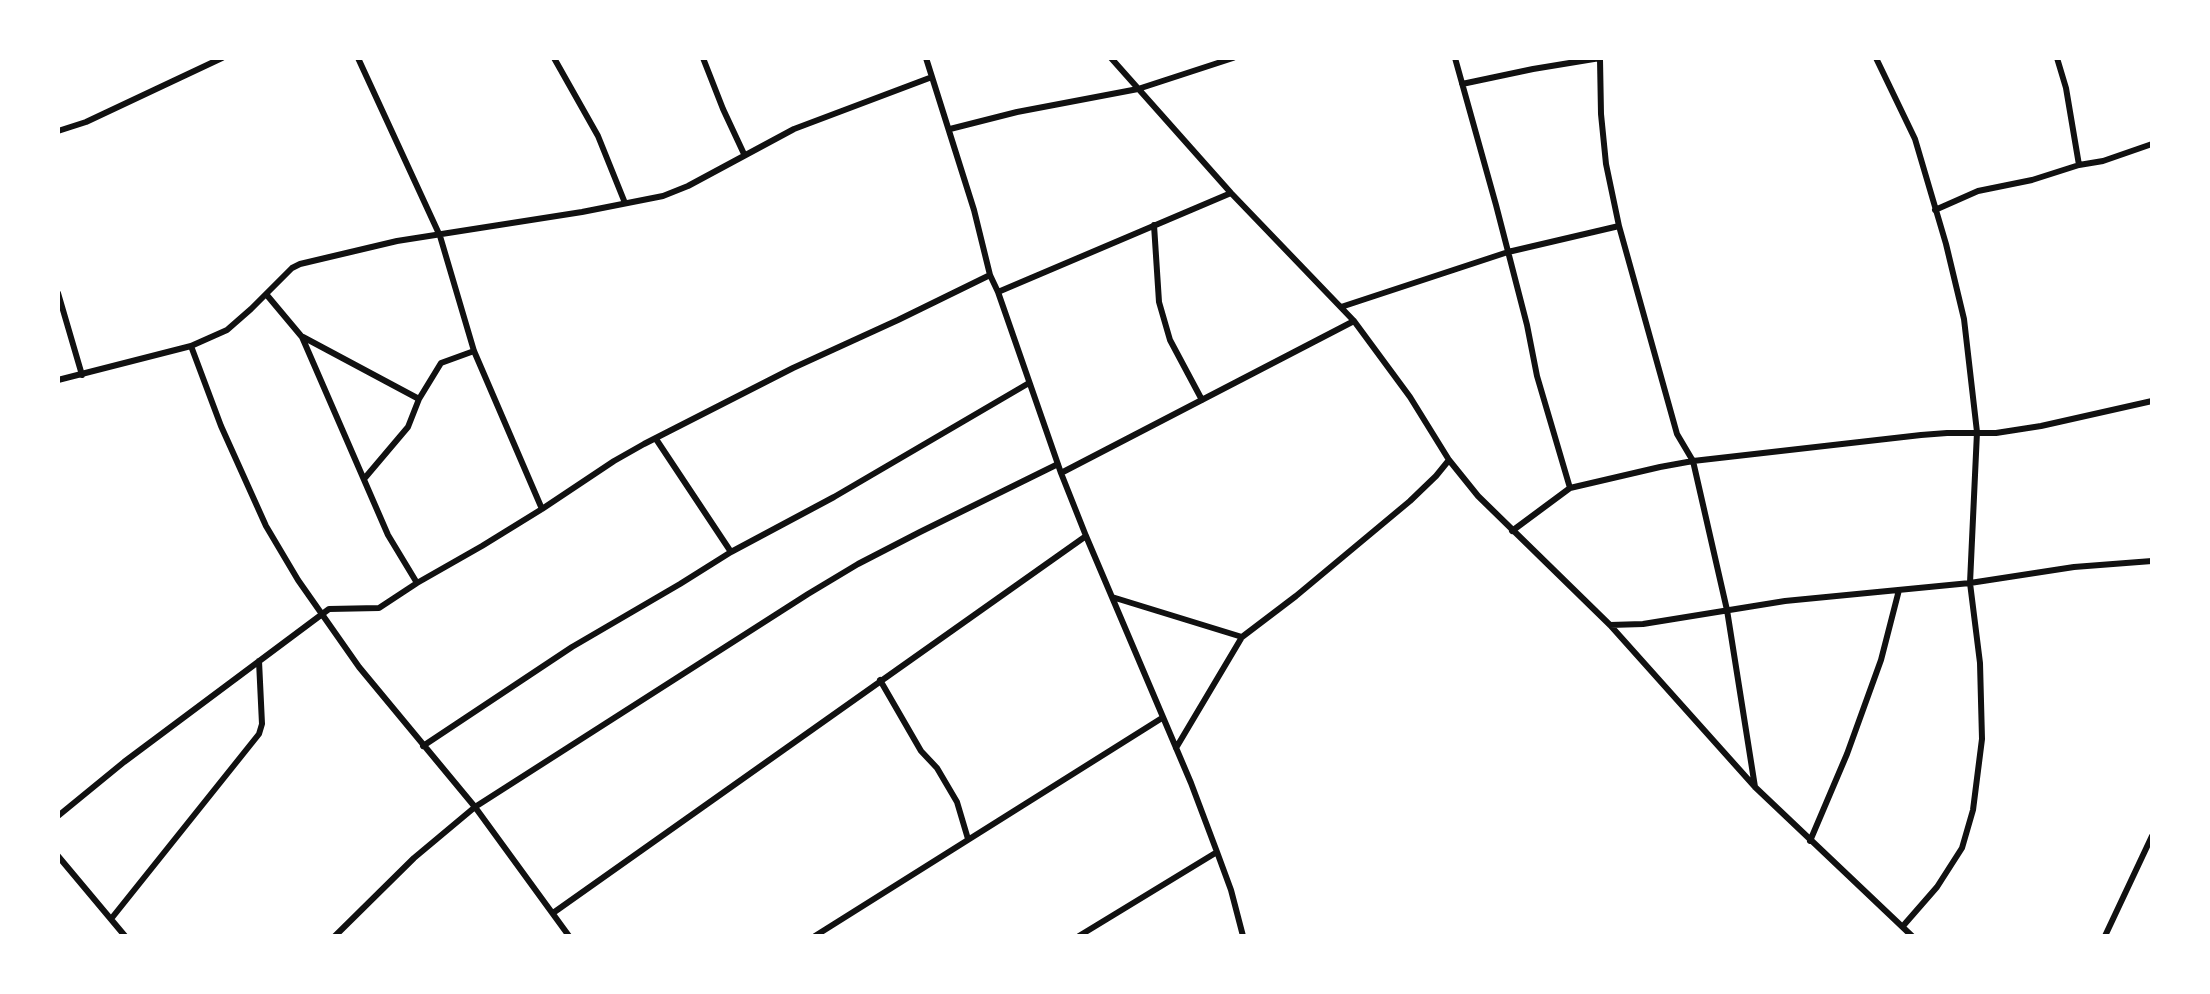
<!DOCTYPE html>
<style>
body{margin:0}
#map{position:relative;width:2210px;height:994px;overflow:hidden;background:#fff;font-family:"Golos Text",sans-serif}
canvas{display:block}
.frame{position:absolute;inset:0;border:60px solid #fff;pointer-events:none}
</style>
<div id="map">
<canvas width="2210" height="994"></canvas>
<div class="frame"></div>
</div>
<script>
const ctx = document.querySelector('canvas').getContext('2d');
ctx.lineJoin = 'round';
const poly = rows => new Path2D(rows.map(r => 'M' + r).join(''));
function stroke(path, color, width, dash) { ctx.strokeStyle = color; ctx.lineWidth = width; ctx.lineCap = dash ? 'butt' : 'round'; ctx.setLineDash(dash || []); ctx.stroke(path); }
const minor = poly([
 [358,58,440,236,474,351,542,509],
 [554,58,598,136,625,203],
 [703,58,723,109,744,154],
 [926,58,974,210,990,275,998,292,1061,473,1086,536,1191,783,1217,852,1231,890,1243,936],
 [1111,58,1231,193,1354,321,1410,397,1449,460,1478,496,1610,625,1755,787,1912,936],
 [1455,58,1496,205,1527,325,1537,376,1570,488],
 [1876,58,1915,139,1946,244,1964,319,1977,432,1970,583,1980,663,1982,739,1973,810,1962,848,1937,887,1903,926],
 [2057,58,2066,88,2079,165],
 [1600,59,1601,114,1606,164,1619,226,1677,434,1693,461,1727,610,1755,787],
 [1462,84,1533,69,1600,58],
 [950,129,1017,112,1138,89,1233,58],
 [58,131,86,122,222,58],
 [1935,210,1978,191,2032,180,2079,165,2103,161,2152,144],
 [1154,225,1159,302,1170,340,1202,400],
 [998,292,1231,193],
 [58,293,82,375],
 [266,294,302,337,388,535,417,583],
 [1341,307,1508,252,1619,226],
 [303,337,419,399],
 [191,346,221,426,266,526,298,580,359,667,475,807,569,936],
 [58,380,191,346,227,330,251,309,292,268,300,264,397,241,582,212,663,196,688,186,794,129,932,77],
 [656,439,731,552],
 [1061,473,1354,321],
 [364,479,408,427,419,399,441,363,474,351],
 [1512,531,1570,488,1660,467,1693,461,1921,435,1947,433,1996,433,2041,426,2152,401],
 [1112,597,1242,637],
 [1610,625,1643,624,1785,601,1970,583,2074,567,2152,561],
 [880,680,921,751,937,768,957,802,968,839],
 [423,746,572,647,680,584,731,552,834,497,1029,383],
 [1176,748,1242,637,1296,596,1410,501,1436,476,1449,460],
 [58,816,124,762,329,609,379,608,417,583,482,546,542,509,614,461,644,444,793,368,898,320,990,275],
 [1810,841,1847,754,1881,660,1899,590],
 [58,856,125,936],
 [553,913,1086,536],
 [111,919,259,734,262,724,259,661],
 [335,936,414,858,475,807,808,594,858,564,920,532,1058,464],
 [815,936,1162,718],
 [1079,936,1217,852],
 [2105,936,2152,836]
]);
stroke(minor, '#111', 6);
</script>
